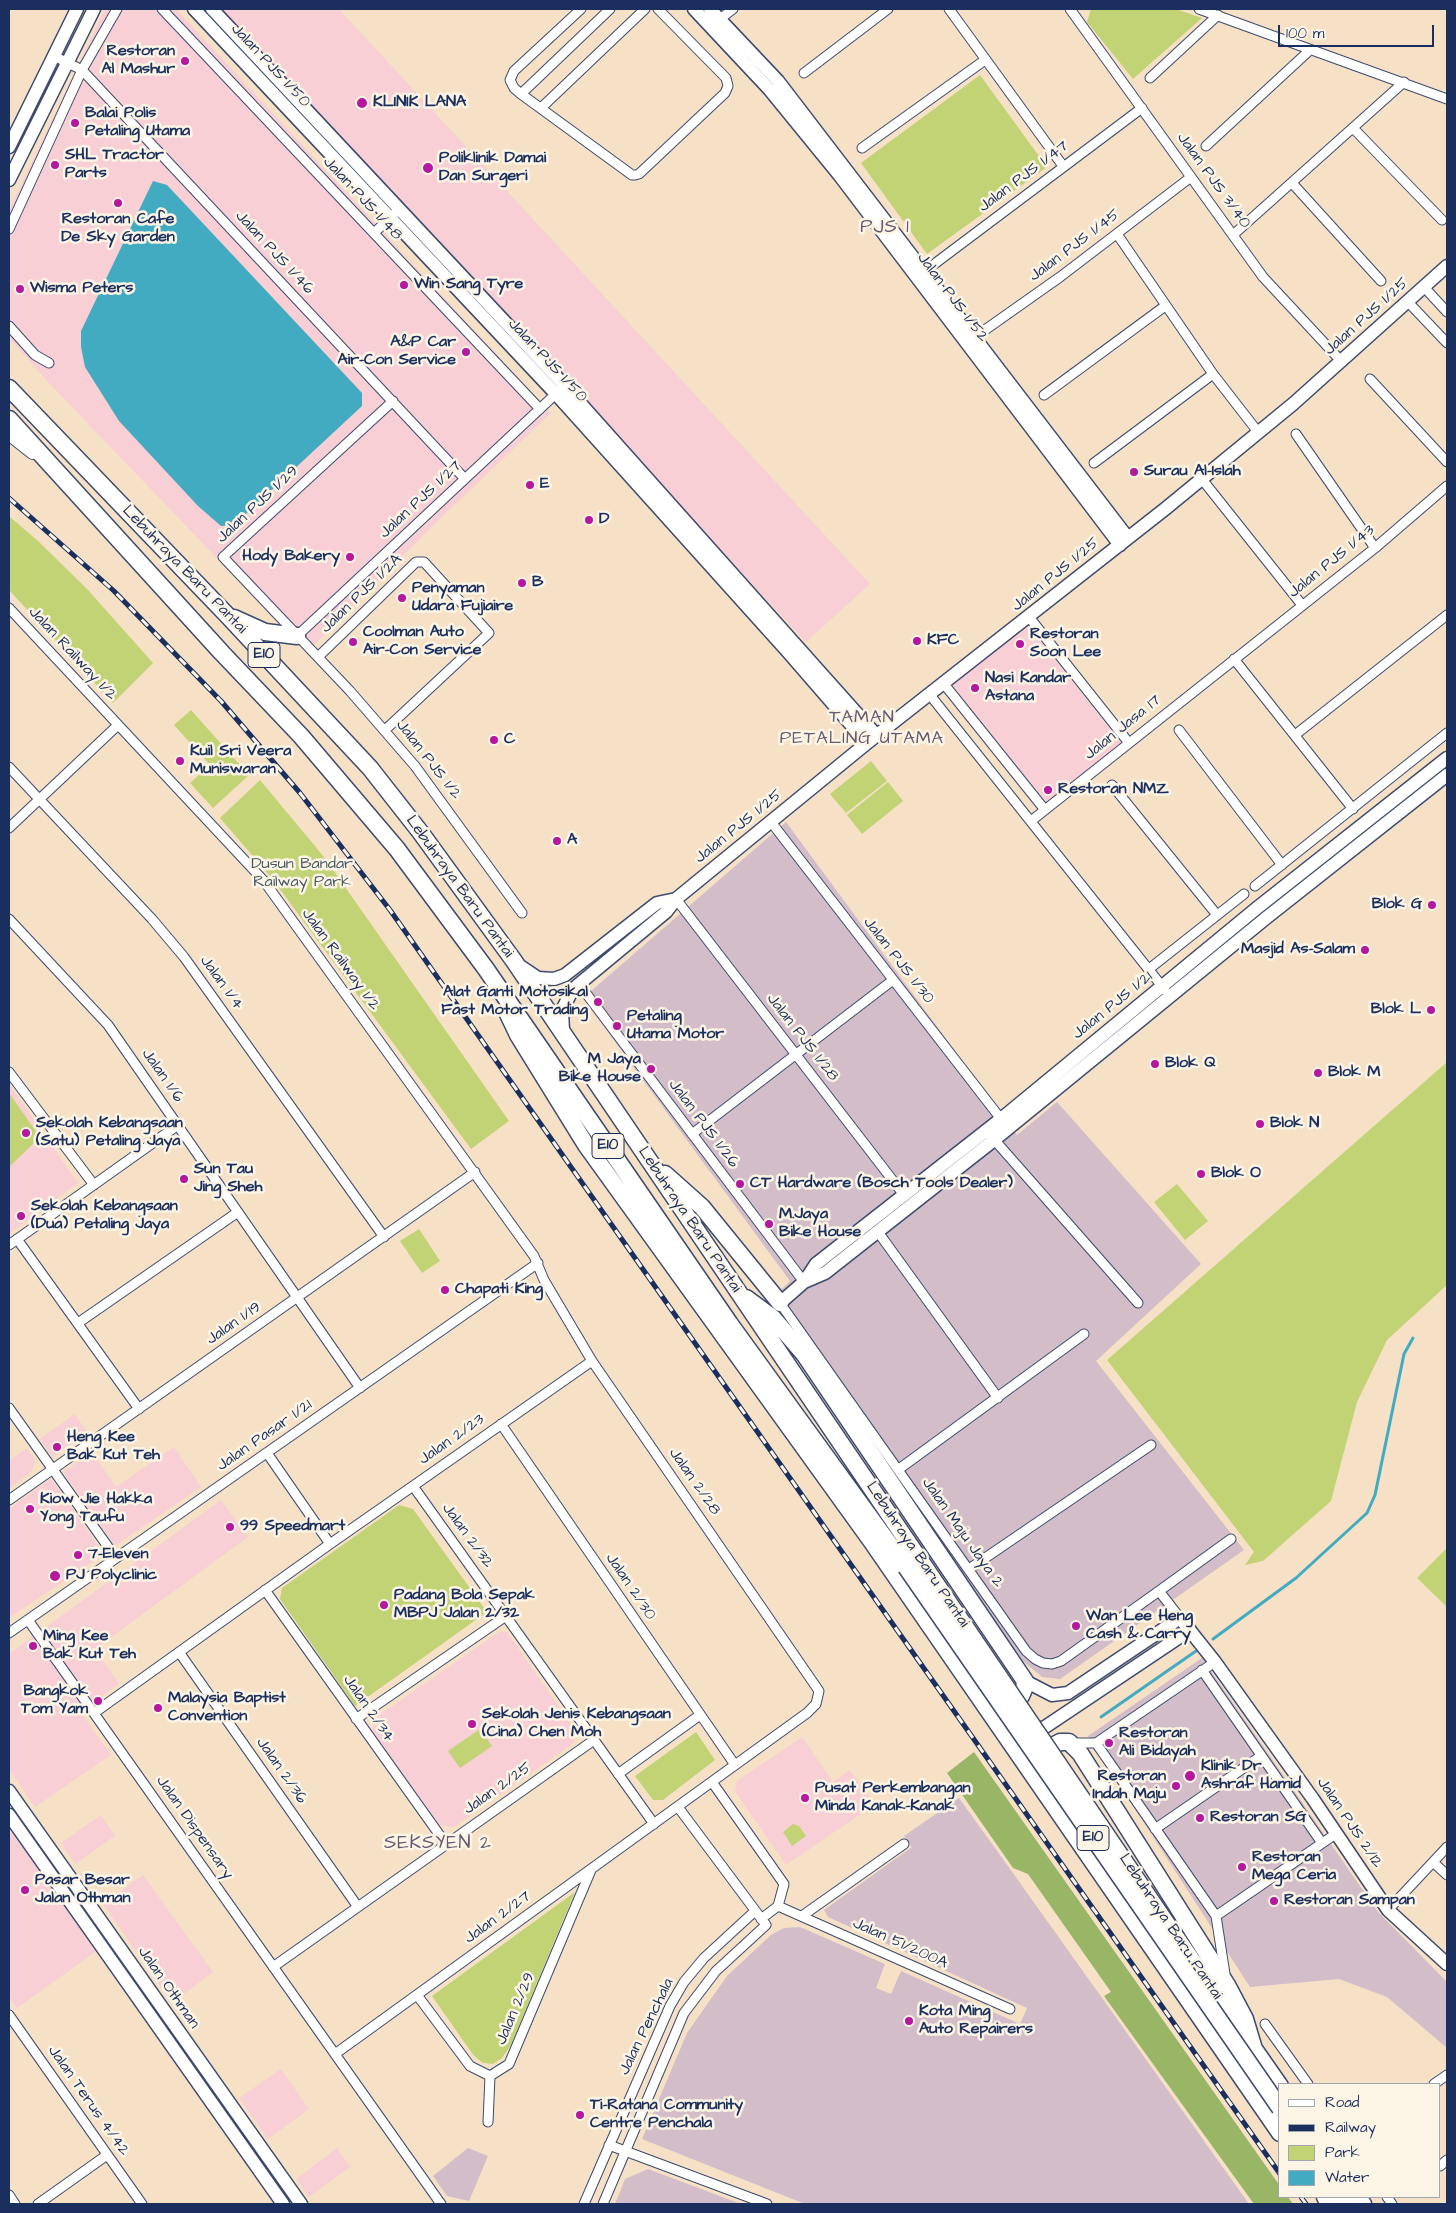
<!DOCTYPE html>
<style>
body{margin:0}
#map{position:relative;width:1456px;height:2213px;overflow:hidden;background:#f6e1c7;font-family:"Architects Daughter",sans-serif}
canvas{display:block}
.frame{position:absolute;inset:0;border:10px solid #1b2f5e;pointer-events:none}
.legend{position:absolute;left:1278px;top:2083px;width:162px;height:115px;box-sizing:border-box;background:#fcf5e5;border:1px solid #a2a6af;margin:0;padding:6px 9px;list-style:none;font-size:15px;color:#1b2f5e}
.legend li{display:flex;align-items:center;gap:10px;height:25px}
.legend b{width:25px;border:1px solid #a2a6af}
.scale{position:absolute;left:1278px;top:25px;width:156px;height:22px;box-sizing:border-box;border:2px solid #1b2f5e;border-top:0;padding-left:6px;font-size:15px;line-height:18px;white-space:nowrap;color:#1b2f5e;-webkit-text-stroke:4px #fcf5e5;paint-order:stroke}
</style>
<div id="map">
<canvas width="1456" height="2213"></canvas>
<div class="frame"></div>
<ul class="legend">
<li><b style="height:6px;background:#fff"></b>Road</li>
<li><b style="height:6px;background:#1b2f5e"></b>Railway</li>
<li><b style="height:14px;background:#c2d375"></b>Park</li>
<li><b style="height:14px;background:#42abc2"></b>Water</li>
</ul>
<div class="scale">100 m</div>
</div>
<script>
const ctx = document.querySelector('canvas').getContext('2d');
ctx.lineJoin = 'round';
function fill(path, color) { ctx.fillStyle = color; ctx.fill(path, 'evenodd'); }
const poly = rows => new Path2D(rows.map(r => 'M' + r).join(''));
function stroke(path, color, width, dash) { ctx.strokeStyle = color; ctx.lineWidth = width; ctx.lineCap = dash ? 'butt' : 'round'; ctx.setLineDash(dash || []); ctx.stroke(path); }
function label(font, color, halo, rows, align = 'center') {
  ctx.font = font + ' "Architects Daughter",sans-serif'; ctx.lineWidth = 5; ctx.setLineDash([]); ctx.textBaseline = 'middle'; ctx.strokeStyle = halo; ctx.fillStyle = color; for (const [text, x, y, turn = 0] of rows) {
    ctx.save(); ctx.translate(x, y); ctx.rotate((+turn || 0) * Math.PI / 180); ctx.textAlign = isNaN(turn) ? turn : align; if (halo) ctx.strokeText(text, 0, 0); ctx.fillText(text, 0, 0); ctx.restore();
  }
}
const built = poly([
 [105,9,176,9,551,413,440,519,307,652,50,384,9,338,9,210],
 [218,9,339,9,870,584,806,642],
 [1028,626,1121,743,1046,804,951,686],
 [9,1084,78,1183,9,1234],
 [75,1414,87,1432,52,1457,40,1439],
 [174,1447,201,1487,115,1546,63,1472,92,1452,116,1487],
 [27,1448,35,1460,32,1471,9,1489,9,1461],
 [51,1478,104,1554,9,1618,9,1509],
 [221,1500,248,1537,95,1649,119,1684,80,1711,111,1755,35,1807,9,1769,9,1654],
 [499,1632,507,1632,575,1730,574,1743,454,1827,440,1825,372,1732,375,1718],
 [802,1737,833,1782,850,1770,874,1805,786,1865,735,1791,737,1781],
 [101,1815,115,1836,75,1864,61,1843],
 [9,1824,98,1950,17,2008,9,1997],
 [143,1875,213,1972,172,2003,103,1904],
 [281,2069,309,2109,268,2139,239,2098],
 [337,2148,350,2167,309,2197,296,2179]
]);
const industrial = poly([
 [786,822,1017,1135,1057,1102,1201,1264,1096,1361,1244,1550,1060,1679,1042,1677,1023,1661,771,1300,790,1281,583,998],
 [1202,1658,1378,1912,1447,1982,1447,2048,1387,1997,1339,1979,1250,1987,1088,1736],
 [959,1798,1005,1862,1249,2204,805,2204,642,2139,687,2033,727,1976,771,1935,784,1928,800,1927,885,1964,876,1988,891,1994,901,1971,1020,2024,1027,2008,828,1917,824,1910,912,1847,904,1836],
 [468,2148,488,2156,469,2201,447,2196,433,2176],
 [648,2169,733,2201,741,2204,615,2204,625,2179]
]);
const green = poly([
 [1091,9,1176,9,1202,18,1133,79,1087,22],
 [980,75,1047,167,927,254,861,163],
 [9,516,38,541,88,590,153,663,113,703,9,590],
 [191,710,249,775,213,808,190,783,210,765,174,725],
 [871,761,887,781,846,813,830,794],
 [260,780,324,857,509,1121,471,1149,271,877,220,818],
 [888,782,903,801,862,834,847,815],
 [1447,1062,1447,1285,1387,1340,1357,1402,1331,1501,1263,1561,1245,1565,1254,1552,1107,1360],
 [9,1093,40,1137,9,1167],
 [1177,1184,1208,1221,1185,1240,1154,1202],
 [419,1229,440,1261,422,1273,400,1241],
 [399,1505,413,1509,487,1612,355,1706,280,1599,282,1588],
 [1447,1548,1447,1607,1417,1578],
 [480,1729,492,1746,460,1768,448,1751],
 [696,1732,715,1760,663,1800,653,1800,635,1776],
 [793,1824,799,1826,806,1836,792,1846,783,1832],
 [575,1892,511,2045,502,2058,493,2064,483,2063,474,2056,432,1996]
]);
const forest = poly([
 [974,1752,1280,2186,1280,2197,1288,2197,1293,2204,1254,2204,1104,1996,1111,1992,1028,1874,1013,1868,947,1773]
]);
const water = poly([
 [153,181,167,185,362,393,362,406,234,525,221,526,198,506,119,421,85,367,81,347,81,331]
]);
const stream = poly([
 [1213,1639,1296,1578,1367,1513,1375,1495,1404,1354,1413,1338],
 [1101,1717,1196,1651]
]);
const street = poly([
 [162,9,540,409],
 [610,9,521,94,632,175,635,175,639,174,725,93,728,86,726,78,658,9],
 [949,9,1063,166],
 [1070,9,1263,277,1342,362],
 [1199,9,1447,99],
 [716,22,733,9],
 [54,56,82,70,465,479],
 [804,73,888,9],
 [1150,78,1218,15],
 [521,94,514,88,510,80,514,71,581,9],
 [541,108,645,9],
 [1353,128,1442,220],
 [1206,146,1310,50],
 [862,148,985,60],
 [1292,183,1381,281],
 [9,229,82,70,117,9],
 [374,233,394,214],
 [1117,234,1213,374,1258,432],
 [1233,235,1404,82],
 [925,271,1142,108],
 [1424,287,1447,312],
 [1408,302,1447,343],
 [9,326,35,355,49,363],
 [975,337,1060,277,1191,177],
 [1370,379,1447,462],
 [1044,395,1165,306],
 [393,401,223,557,350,691,415,766,522,913],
 [1296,434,1375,548],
 [1094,463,1213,374],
 [1201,478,1302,605],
 [9,608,264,881,534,1256,544,1280,592,1361,819,1691,816,1704,807,1713,335,2054],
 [1029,617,1129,743],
 [297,636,560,390],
 [318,657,416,562,424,562,489,633,385,730],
 [1234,659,1353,809],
 [944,684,1045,810],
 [930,695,1165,990],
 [1179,730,1282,865],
 [1295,735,1447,615],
 [9,767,152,919,184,957,384,1237],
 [1112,785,1217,915],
 [1031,821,1375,548,1447,486],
 [771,822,1001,1119],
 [9,828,118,725],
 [1255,886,1447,733],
 [676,899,904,1195],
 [9,919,108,1025,360,1388],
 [1149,969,1244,894],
 [579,984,804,1282],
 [9,1072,94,1185],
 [692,1134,893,980],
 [991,1136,1138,1303],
 [878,1232,998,1398],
 [17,1239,139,1409],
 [9,1245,178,1125],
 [780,1303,1026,1651,1035,1659,1043,1663,1052,1664,1061,1661,1159,1591,1180,1618],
 [78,1323,238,1212],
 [9,1408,116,1558],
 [501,1424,735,1765],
 [267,1453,330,1544],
 [899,1469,1084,1334],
 [413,1486,654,1824],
 [9,1500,475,1172],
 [969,1569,1151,1445],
 [265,1590,446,1844],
 [1159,1591,1231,1539],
 [28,1620,441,2204],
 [9,1633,538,1263],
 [179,1652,358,1907],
 [1202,1670,1322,1843],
 [94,1713,330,1544,592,1361],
 [356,1719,506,1616],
 [1072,1743,1096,1743,1215,1662],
 [1096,1743,1216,1916,1225,1974],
 [618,1774,700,1715],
 [712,1782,784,1884,778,1906,761,1919],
 [1155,1829,1261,1756],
 [1433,1862,1447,1847],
 [778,1906,1010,2009],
 [1388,1910,1433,1862,1447,1875],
 [802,1916,904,1844],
 [1216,1916,1337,1833],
 [273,1967,594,1740],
 [417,1995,470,2066,490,2076,509,2064,591,1870],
 [9,2015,142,2204],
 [1265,2024,1308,2084],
 [1434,2084,1447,2075],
 [488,2122,490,2076],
 [609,2145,767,2204],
 [1440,2166,1447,2160],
 [9,2195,15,2204],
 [1387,2197,1392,2204],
 [38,2204,107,2155],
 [584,2204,670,2006,684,1982,704,1958,755,1911],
 [603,2204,684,2013,716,1971,766,1925,678,1807]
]);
const secondary = poly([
 [194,9,556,394,788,652,867,743],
 [212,9,564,385,877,736],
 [694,9,769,89,840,176,1120,545],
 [710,9,778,81,1128,538],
 [9,147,77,9],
 [9,180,94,9],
 [520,966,538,978,554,979,565,975,657,903,676,899],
 [563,1031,562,1010,573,989,666,912,676,899,867,743,1165,509,1293,404,1447,266],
 [804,1282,825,1273,994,1140,1266,918,1447,775],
 [780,1303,804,1282,816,1264,1001,1119,1257,908,1447,758],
 [1025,1681,1052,1695,1068,1693,1180,1618,1215,1662,1313,1799,1388,1910,1447,1964],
 [1027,1731,1045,1727,1190,1630],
 [9,1791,301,2204],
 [9,1815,283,2204]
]);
const primary = poly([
 [9,433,33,452]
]);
const highway = poly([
 [9,388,227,615,370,768,421,833,514,961,920,1560],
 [9,419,222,653,301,736,397,849,486,969,730,1324,906,1567],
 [234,618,265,632,297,636],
 [508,1014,518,1035,586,1145,872,1542,1280,2133],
 [665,1174,702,1207,780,1303],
 [746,1298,773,1318,804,1354,1025,1681,1024,1689,1021,1696,1009,1703,1002,1703],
 [1039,1759,1047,1749,1060,1742,1069,1742,1080,1753,1227,1985,1245,2019,1254,2049],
 [1171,1930,1280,2086],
 [1325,2197,1330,2204],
 [1342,2197,1347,2204],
 [1357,2197,1363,2204]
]);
const rail = poly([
 [9,498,114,591,221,701,300,793,390,910,1280,2174],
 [1301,2197,1306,2204]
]);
const highwayBridge = poly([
 [920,1560,1171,1930],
 [906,1567,1280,2108]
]);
const markers = [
 [185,61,5,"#b5179e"],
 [362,103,6,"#b5179e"],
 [75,123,5,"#b5179e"],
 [55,165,5,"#b5179e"],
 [428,168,6,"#b5179e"],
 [118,203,5,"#b5179e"],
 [404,285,5,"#b5179e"],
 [20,289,5,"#b5179e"],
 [466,352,5,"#b5179e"],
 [1134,472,5,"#b5179e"],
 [530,485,5,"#b5179e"],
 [589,520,5,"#b5179e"],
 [350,557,5,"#b5179e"],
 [522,583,5,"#b5179e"],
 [402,598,5,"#b5179e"],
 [917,641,5,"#b5179e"],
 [353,642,5,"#b5179e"],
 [1020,644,5,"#b5179e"],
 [975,688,5,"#b5179e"],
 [494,740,5,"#b5179e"],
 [180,761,5,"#b5179e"],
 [1048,790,5,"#b5179e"],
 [557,841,5,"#b5179e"],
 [1432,905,5,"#b5179e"],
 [1365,950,5,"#b5179e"],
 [598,1002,5,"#b5179e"],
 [1431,1010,5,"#b5179e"],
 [617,1026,5,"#b5179e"],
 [1155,1064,5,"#b5179e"],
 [651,1069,5,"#b5179e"],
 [1318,1073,5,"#b5179e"],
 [1260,1124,5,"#b5179e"],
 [26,1133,5,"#b5179e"],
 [1201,1174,5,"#b5179e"],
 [184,1179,5,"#b5179e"],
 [740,1184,5,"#b5179e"],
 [21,1216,5,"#b5179e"],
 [769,1224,5,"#b5179e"],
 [445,1290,5,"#b5179e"],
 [57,1447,5,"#b5179e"],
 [30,1509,5,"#b5179e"],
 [230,1527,5,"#b5179e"],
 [78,1555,5,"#b5179e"],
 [55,1576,6,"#b5179e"],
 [384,1605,5,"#b5179e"],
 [1076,1626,5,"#b5179e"],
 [33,1646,5,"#b5179e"],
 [98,1701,5,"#b5179e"],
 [158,1708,5,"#b5179e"],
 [472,1724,5,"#b5179e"],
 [1109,1743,5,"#b5179e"],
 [1190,1776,6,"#b5179e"],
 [1176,1786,5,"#b5179e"],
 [805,1798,5,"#b5179e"],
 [1200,1818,5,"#b5179e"],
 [1242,1867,5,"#b5179e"],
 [25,1890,5,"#b5179e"],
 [1274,1901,5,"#b5179e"],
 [909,2021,5,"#b5179e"],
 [580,2115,5,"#b5179e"]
];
const shields = [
 [264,655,32],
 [608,1146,32],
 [1093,1838,32]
];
const shieldNames = [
 ["E10",264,655],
 ["E10",608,1146],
 ["E10",1093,1838]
];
const poiNames = [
 ["Restoran",175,52,"right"],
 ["Al Mashur",175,70,"right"],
 ["KLINIK LANA",373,103],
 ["Balai Polis",85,114],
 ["Petaling Utama",85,132],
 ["SHL Tractor",65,156],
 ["Parts",65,174],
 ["Poliklinik Damai",439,159],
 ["Dan Surgeri",439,177],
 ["Restoran Cafe",118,220,"center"],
 ["De Sky Garden",118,238,"center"],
 ["Win Sang Tyre",414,285],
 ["Wisma Peters",30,289],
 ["A&P Car",456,343,"right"],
 ["Air-Con Service",456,361,"right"],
 ["Surau Al-Islah",1144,472],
 ["E",540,485],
 ["D",599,520],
 ["Hody Bakery",340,557,"right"],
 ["B",532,583],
 ["Penyaman",412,589],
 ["Udara Fujiaire",412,607],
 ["Coolman Auto",363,633],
 ["Air-Con Service",363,651],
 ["Restoran",1030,635],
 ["Soon Lee",1030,653],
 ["KFC",927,641],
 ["Nasi Kandar",985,679],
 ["Astana",985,697],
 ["C",504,740],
 ["Kuil Sri Veera",190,752],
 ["Muniswaran",190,770],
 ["Restoran NMZ",1058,790],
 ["A",567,841],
 ["Blok G",1422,905,"right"],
 ["Masjid As-Salam",1355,950,"right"],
 ["Alat Ganti Motosikal",588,993,"right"],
 ["Fast Motor Trading",588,1011,"right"],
 ["Blok L",1421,1010,"right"],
 ["Petaling",627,1017],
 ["Utama Motor",627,1035],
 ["M Jaya",641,1060,"right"],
 ["Bike House",641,1078,"right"],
 ["Blok Q",1165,1064],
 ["Blok M",1328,1073],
 ["Sekolah Kebangsaan",36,1124],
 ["(Satu) Petaling Jaya",36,1142],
 ["Blok N",1270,1124],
 ["Sun Tau",194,1170],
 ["Jing Sheh",194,1188],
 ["Blok O",1211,1174],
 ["CT Hardware (Bosch Tools Dealer)",750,1184],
 ["Sekolah Kebangsaan",31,1207],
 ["(Dua) Petaling Jaya",31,1225],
 ["M.Jaya",779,1215],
 ["Bike House",779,1233],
 ["Chapati King",455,1290],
 ["Heng Kee",67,1438],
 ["Bak Kut Teh",67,1456],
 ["Kiow Jie Hakka",40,1500],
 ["Yong Taufu",40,1518],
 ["99 Speedmart",240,1527],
 ["7-Eleven",88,1555],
 ["PJ Polyclinic",66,1576],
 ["Padang Bola Sepak",394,1596],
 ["MBPJ Jalan 2/32",394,1614],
 ["Wan Lee Heng",1086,1617],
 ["Cash & Carry",1086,1635],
 ["Ming Kee",43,1637],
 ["Bak Kut Teh",43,1655],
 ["Bangkok",88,1692,"right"],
 ["Tom Yam",88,1710,"right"],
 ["Malaysia Baptist",168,1699],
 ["Convention",168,1717],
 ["Sekolah Jenis Kebangsaan",482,1715],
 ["(Cina) Chen Moh",482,1733],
 ["Restoran",1119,1734],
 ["Ali Bidayah",1119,1752],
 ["Klinik Dr",1201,1767],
 ["Ashraf Hamid",1201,1785],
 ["Restoran",1166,1777,"right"],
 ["Indah Maju",1166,1795,"right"],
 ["Pusat Perkembangan",815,1789],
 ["Minda Kanak-Kanak",815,1807],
 ["Restoran SG",1210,1818],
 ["Restoran",1252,1858],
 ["Mega Ceria",1252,1876],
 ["Pasar Besar",35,1881],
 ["Jalan Othman",35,1899],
 ["Restoran Sampan",1284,1901],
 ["Kota Ming",919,2012],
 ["Auto Repairers",919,2030],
 ["Ti-Ratana Community",590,2106],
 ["Centre Penchala",590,2124]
];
const streetNames = [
 ["Jalan PJS 1/50",270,66,47],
 ["Jalan PJS 1/47",1024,177,-37],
 ["Jalan PJS 3/40",1213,181,54],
 ["Jalan PJS 1/48",362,199,47],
 ["Jalan PJS 1/45",1075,246,-37],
 ["Jalan PJS 1/46",274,253,47],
 ["Jalan PJS 1/52",952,298,53],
 ["Jalan PJS 1/25",1367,317,-42],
 ["Jalan PJS 1/50",547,361,47],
 ["Jalan PJS 1/27",421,500,-43],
 ["Jalan PJS 1/29",258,505,-43],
 ["Jalan PJS 1/43",1332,562,-39],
 ["Lebuhraya Baru Pantai",184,570,46],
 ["Jalan PJS 1/25",1056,575,-39],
 ["Jalan PJS 1/2A",362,594,-44],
 ["Jalan Railway 1/2",72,654,47],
 ["Jalan Jasa 17",1123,728,-39],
 ["Jalan PJS 1/2",428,760,52],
 ["Jalan PJS 1/25",739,827,-39],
 ["Lebuhraya Baru Pantai",459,887,54],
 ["Jalan Railway 1/2",340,960,54],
 ["Jalan PJS 1/30",898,961,52],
 ["Jalan 1/4",221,983,54],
 ["Jalan PJS 1/21",1113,1006,-39],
 ["Jalan PJS 1/28",802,1038,52],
 ["Jalan 1/6",162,1076,55],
 ["Jalan PJS 1/26",703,1124,53],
 ["Lebuhraya Baru Pantai",689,1220,56],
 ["Jalan 1/19",234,1324,-35],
 ["Jalan Pasar 1/21",265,1436,-35],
 ["Jalan 2/23",452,1440,-35],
 ["Jalan 2/28",694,1482,55],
 ["Jalan Maju Jaya 2",962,1533,55],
 ["Jalan 2/32",467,1536,54],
 ["Lebuhraya Baru Pantai",917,1555,56],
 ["Jalan 2/30",630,1587,56],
 ["Jalan 2/34",368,1709,55],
 ["Jalan 2/36",281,1771,55],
 ["Jalan 2/25",498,1789,-35],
 ["Jalan PJS 2/12",1349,1823,56],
 ["Jalan Dispensary",194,1828,55],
 ["Jalan 2/27",498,1918,-36],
 ["Lebuhraya Baru Pantai",1170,1927,56],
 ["Jalan 51/200A",900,1944,24],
 ["Jalan Othman",168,1988,55],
 ["Jalan 2/29",516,2009,-67],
 ["Jalan Penchala",647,2027,-64],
 ["Jalan Terus 4/42",88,2101,55]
];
const parkNames = [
 ["Dusun Bandar",302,865],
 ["Railway Park",302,883]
];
const neighbourhoodNames = [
 ["TAMAN",862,718],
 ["PETALING UTAMA",862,739]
];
const quarterNames = [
 ["PJS 1",885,228],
 ["SEKSYEN 2",438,1844]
];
fill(built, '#f7cfd4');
fill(industrial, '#d2bdc8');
fill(green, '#c2d375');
fill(forest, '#99b566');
fill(water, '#42abc2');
stroke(stream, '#42abc2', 3);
stroke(street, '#3c4a6e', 11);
stroke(secondary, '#3c4a6e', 15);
stroke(primary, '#3c4a6e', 16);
stroke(highway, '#3c4a6e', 19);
stroke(street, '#fff', 9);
stroke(secondary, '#fff', 12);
stroke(primary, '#fff', 14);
stroke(highway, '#fff', 16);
stroke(rail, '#1b2f5e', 5);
stroke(rail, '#fcf5e5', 3, [9]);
stroke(highwayBridge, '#3c4a6e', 19, []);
stroke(highwayBridge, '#fff', 16);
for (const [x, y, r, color] of markers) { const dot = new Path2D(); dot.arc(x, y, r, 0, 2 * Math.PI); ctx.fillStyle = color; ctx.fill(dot); stroke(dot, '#fcf5e5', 2); }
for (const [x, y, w] of shields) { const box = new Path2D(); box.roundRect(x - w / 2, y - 12.5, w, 25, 4); ctx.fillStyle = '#fcf5e5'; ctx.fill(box); stroke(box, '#1b2f5e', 1); }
label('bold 15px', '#1b2f5e', null, shieldNames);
label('bold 16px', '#1b2f5e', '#fcf5e5', poiNames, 'left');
label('16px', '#1b2f5e', '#fcf5e5', streetNames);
label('16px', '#455864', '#fcf5e5', parkNames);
ctx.letterSpacing = '1px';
label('18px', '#665b70', '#fcf5e5', neighbourhoodNames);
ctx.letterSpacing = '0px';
ctx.letterSpacing = '1px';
label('19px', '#665b70', '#fcf5e5', quarterNames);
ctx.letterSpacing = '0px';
</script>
